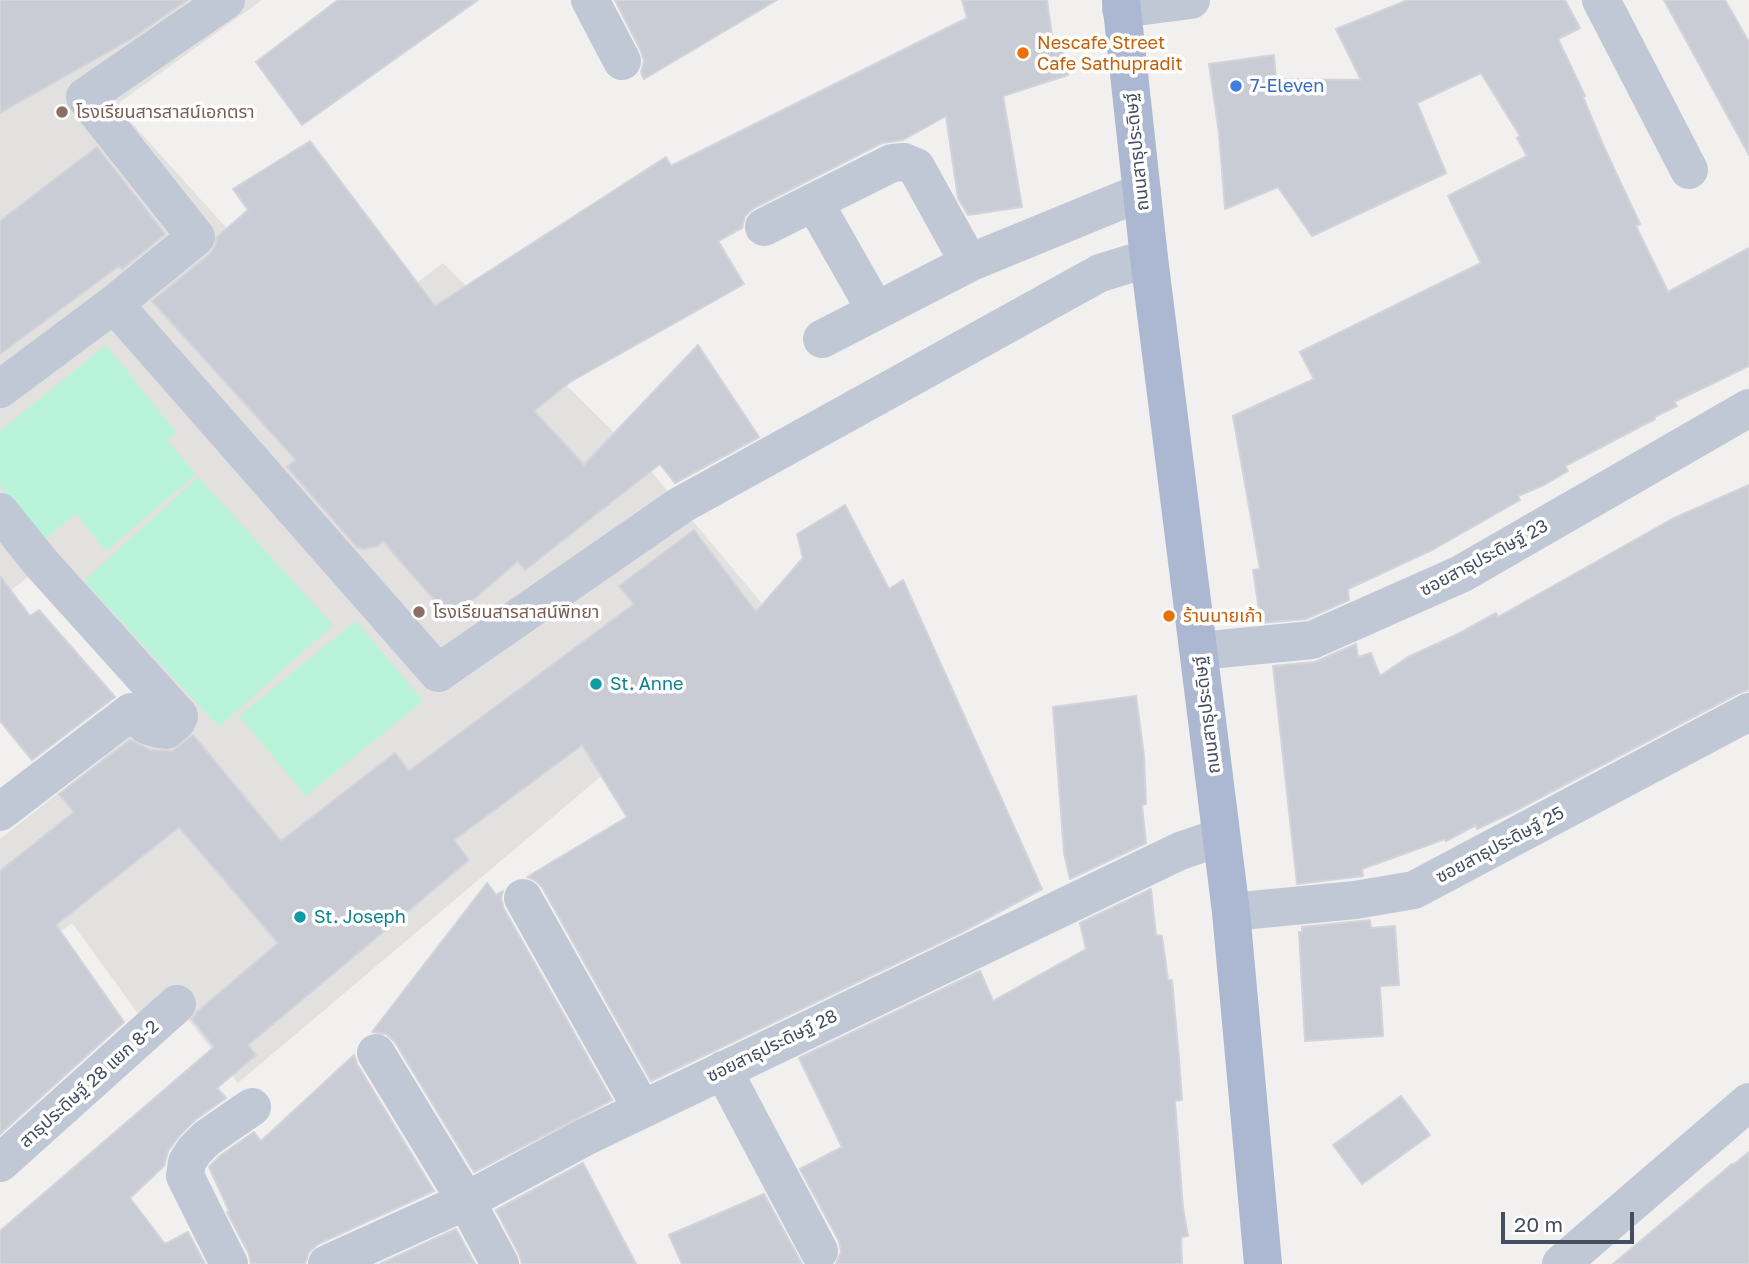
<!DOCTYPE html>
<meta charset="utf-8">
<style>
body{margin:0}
#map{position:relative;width:1749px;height:1264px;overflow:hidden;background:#f2efef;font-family:"Golos Text",sans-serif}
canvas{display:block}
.scale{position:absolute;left:1501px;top:1212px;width:133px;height:32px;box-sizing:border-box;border:4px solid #454e5e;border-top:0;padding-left:9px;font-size:21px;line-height:24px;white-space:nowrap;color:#454e5e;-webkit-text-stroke:5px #fff;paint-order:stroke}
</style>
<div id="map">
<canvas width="1749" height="1264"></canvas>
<div class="scale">20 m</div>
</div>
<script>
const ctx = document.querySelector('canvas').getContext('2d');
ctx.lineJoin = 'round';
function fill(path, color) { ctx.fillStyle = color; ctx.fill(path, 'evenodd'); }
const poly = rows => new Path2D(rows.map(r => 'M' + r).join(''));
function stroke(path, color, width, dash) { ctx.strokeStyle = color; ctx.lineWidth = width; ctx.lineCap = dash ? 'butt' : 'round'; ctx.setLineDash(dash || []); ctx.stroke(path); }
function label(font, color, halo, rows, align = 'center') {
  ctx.font = font + ' "Golos Text","Noto Sans Thai",sans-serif'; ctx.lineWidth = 7; ctx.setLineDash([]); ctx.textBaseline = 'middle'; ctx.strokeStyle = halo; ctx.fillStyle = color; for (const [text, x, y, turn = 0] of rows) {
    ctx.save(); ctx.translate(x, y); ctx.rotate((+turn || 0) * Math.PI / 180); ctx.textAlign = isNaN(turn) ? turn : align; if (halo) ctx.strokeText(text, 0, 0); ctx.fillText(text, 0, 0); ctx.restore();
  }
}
const education = poly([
 [0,0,262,0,119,103,130,121,333,346,443,263,641,459,780,625,238,1083,171,997,142,1019,72,923,47,942,0,881,0,839,160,713,33,573,0,599]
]);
const green = poly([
 [106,345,177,433,167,441,196,474,106,551,76,514,44,540,0,486,0,431],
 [198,477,333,625,219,727,84,581],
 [356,621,423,701,306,796,239,716]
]);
const building = poly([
 [0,0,187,0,131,39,0,113,0,0],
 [338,0,478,0,302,125,256,62,338,0],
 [615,0,777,0,644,79,641,72,644,61,641,51,615,0],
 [962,0,1047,0,1053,43,1061,40,1068,75,1003,96,1022,207,968,215,958,198,946,116,903,140,882,143,754,208,745,216,742,228,718,241,744,284,570,382,534,411,584,465,698,345,759,437,675,483,660,464,525,570,518,561,451,619,383,541,378,546,363,549,357,547,287,467,296,460,152,301,210,254,216,245,217,237,248,210,233,189,310,141,435,306,666,157,671,166,967,18,962,0],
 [1408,0,1565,0,1580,28,1558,39,1585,96,1583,97,1604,147,1640,224,1636,226,1668,292,1749,248,1749,366,1674,402,1677,406,1654,417,1655,419,1565,466,1568,471,1544,485,1518,496,1520,500,1434,549,1348,589,1349,600,1306,619,1261,623,1253,570,1260,569,1233,416,1314,379,1300,352,1481,263,1448,196,1527,156,1517,138,1520,136,1481,73,1417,103,1446,173,1312,236,1278,187,1225,209,1219,133,1209,64,1274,55,1276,79,1361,80,1336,29,1408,0],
 [1664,0,1725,0,1749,42,1749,155,1664,0],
 [97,147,165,234,122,269,119,266,0,354,0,221,97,147],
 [1749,485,1749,690,1739,693,1513,812,1477,829,1476,825,1446,841,1445,839,1362,869,1363,876,1297,884,1273,666,1315,662,1356,644,1358,657,1371,653,1380,676,1408,657,1458,634,1496,613,1498,617,1672,519,1749,485],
 [845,505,889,589,903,580,1042,889,962,932,651,1081,542,887,535,880,527,877,627,817,582,745,454,840,469,860,248,1045,256,1055,217,1088,226,1098,195,1120,179,1136,168,1151,164,1166,130,1198,165,1244,188,1232,205,1264,0,1264,0,1231,214,1047,192,1019,197,1012,278,943,179,827,56,925,124,1022,0,1134,0,871,74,812,59,794,130,740,151,750,172,751,193,735,281,841,395,753,409,771,634,604,619,586,694,530,756,612,803,558,797,534,845,505],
 [0,576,30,616,39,610,115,697,32,760,0,721,0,576],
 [1136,696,1144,756,1146,804,1142,805,1146,843,1070,879,1064,853,1053,707,1136,696],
 [487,883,496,895,503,891,501,898,504,909,612,1100,474,1172,395,1042,386,1034,372,1032,487,883],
 [1151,889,1156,935,1162,936,1168,980,1172,980,1179,1058,1182,1100,1175,1101,1183,1208,1188,1236,1181,1237,1182,1264,836,1264,841,1252,839,1241,800,1169,842,1147,799,1058,980,971,993,1001,1086,949,1080,923,1151,889],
 [1370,920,1371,928,1395,926,1399,985,1380,986,1383,1036,1305,1041,1299,932,1302,932,1302,927,1370,920],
 [354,1055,357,1064,434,1191,318,1244,309,1252,305,1264,251,1264,249,1254,227,1212,229,1211,209,1167,221,1155,254,1132,261,1141,354,1055],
 [1401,1096,1430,1135,1362,1184,1333,1145,1401,1096],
 [1749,1152,1749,1264,1613,1264,1732,1164,1733,1165,1749,1152],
 [583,1163,636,1264,522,1264,519,1254,496,1210,583,1163],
 [764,1194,802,1264,682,1264,669,1235,764,1194],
 [456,1229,475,1264,380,1264,456,1229]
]);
const minor = poly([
 [226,0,85,97,196,237,114,304,438,673,681,505,1100,273,1149,258],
 [590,0,622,61],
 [1601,0,1689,170],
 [1121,9,1191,0],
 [814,202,876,311],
 [764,227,892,163,904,162,916,167,969,263,1142,192],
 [822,339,969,263],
 [0,389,114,304],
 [0,512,41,563,179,716,177,721,166,730,158,729,146,725,131,712,0,812],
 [1199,651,1312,640,1461,574,1749,408],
 [523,898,642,1109],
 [1231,912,1355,900,1414,890,1749,712],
 [376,1053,466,1201,500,1264],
 [723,1070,819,1251],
 [0,1163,177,1004],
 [229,1264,185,1176,187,1162,194,1151,207,1138,252,1107],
 [327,1264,466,1201,585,1137,1180,851,1221,837],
 [1561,1264,1749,1102]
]);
const major = poly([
 [1121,0,1149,258,1231,912,1263,1264]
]);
const markers = [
 [1023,53,7,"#e8710a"],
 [1236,86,7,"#3f7fe0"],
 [62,112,7,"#8d6e63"],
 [419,612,7,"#8d6e63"],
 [1169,616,7,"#e8710a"],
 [596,684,7,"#0f9aa8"],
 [300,917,7,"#0f9aa8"]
];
const foodNames = [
 ["Nescafe Street",1037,43],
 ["Cafe Sathupradit",1037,64],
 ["ร้านนายเก้า",1183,616]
];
const shopNames = [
 ["7-Eleven",1250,86]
];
const educationNames = [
 ["โรงเรียนสารสาสน์เอกตรา",76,112],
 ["โรงเรียนสารสาสน์พิทยา",433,612]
];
const streetNames = [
 ["ถนนสาธุประดิษฐ์",1137,152,-96],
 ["ซอยสาธุประดิษฐ์ 23",1484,558,-28],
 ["ถนนสาธุประดิษฐ์",1207,715,-97],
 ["ซอยสาธุประดิษฐ์ 25",1500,845,-28],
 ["ซอยสาธุประดิษฐ์ 28",772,1046,-26],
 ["สาธุประดิษฐ์ 28 แยก 8-2",89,1084,-42]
];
const cultureNames = [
 ["St. Anne",610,684],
 ["St. Joseph",314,917]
];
fill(education, '#e3e0e0');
fill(green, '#b9f4da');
fill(building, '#caccd5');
stroke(building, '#d2d3db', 2);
stroke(minor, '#c1c8d5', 38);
stroke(major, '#acb8d1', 38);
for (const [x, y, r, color] of markers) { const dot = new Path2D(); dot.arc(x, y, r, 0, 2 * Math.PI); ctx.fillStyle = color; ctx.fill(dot); stroke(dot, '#fff', 2.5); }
label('18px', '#c56008', '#fff', foodNames, 'left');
label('18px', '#366cbe', '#fff', shopNames, 'left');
label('18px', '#785e54', '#fff', educationNames, 'left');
label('18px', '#454e5e', '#fff', streetNames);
label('18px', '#0d838f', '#fff', cultureNames, 'left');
</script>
